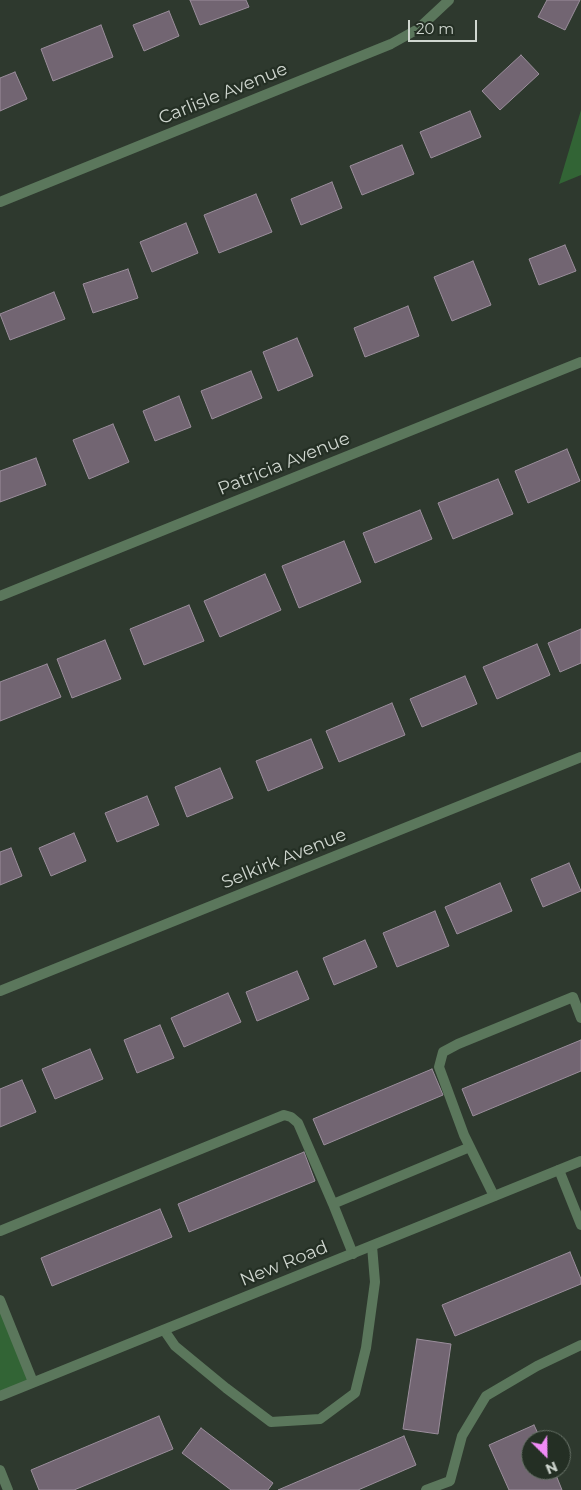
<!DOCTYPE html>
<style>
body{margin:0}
#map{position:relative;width:581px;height:1490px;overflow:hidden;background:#2e392e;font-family:Montserrat,sans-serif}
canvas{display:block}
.north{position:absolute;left:521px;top:1430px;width:50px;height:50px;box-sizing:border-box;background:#242f24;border:1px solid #687268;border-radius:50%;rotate:157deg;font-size:14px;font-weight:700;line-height:20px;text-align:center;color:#cfd6cf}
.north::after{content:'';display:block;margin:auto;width:18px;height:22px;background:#f08bf5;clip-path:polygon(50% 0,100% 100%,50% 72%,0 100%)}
.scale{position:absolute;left:408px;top:20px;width:69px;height:22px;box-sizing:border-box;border:2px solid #cfd6cf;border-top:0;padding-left:6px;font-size:15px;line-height:18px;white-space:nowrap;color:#cfd6cf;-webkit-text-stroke:4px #242f24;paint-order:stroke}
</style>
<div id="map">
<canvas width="581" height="1490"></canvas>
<div class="north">N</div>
<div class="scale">20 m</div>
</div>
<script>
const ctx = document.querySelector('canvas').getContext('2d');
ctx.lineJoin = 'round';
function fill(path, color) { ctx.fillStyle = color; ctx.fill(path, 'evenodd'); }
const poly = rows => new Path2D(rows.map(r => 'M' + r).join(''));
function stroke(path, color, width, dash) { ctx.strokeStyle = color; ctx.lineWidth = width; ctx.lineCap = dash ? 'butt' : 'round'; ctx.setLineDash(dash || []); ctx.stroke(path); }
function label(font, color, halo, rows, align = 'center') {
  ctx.font = font + ' Montserrat,sans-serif'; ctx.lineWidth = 4.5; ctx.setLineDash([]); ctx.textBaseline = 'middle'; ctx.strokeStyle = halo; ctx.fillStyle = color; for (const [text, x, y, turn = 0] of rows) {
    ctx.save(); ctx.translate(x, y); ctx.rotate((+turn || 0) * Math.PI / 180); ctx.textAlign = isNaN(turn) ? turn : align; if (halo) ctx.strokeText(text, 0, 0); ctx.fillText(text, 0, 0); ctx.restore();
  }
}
const green = poly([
 [581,110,581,175,559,184],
 [0,1300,33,1382,0,1396]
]);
const building = poly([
 [190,0,246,0,249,7,200,25,190,0],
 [547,0,580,0,565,30,538,17,547,0],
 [169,11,179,36,144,51,133,25,169,11],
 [101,25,113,57,53,81,41,49,101,25],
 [521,55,539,74,500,110,482,91,521,55],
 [15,72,27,99,0,111,0,78,15,72],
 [470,111,481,137,431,158,420,132,470,111],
 [402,145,414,174,362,195,350,166,402,145],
 [332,182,342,208,301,225,291,199,332,182],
 [256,194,272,232,219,253,204,215,256,194],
 [186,223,198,253,152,272,140,242,186,223],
 [565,245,576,271,539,285,529,259,565,245],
 [473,261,491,305,452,321,434,277,473,261],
 [128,269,138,298,93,313,83,284,128,269],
 [54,292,65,319,10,340,0,314,54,292],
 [408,306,419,336,365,357,354,328,408,306],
 [297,338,313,376,278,391,263,352,297,338],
 [251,371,262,398,212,419,201,391,251,371],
 [179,396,191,427,155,441,143,411,179,396],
 [113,424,129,462,89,479,73,440,113,424],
 [567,449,580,481,528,503,515,471,567,449],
 [36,458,46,485,0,502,0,471,36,458],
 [498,479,513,514,453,539,438,503,498,479],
 [420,510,432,539,375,563,363,533,420,510],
 [344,541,361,582,299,608,282,566,344,541],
 [265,574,281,610,220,637,204,601,265,574],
 [189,605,204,641,144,665,130,629,189,605],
 [581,629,581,663,560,672,548,643,581,629],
 [105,640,121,679,72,698,57,659,105,640],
 [537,644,550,675,497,699,483,667,537,644],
 [47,664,61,697,0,721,0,682,47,664],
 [465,676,477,704,422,727,410,699,465,676],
 [392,703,405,735,339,762,326,731,392,703],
 [311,739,323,768,268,791,256,761,311,739],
 [220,768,233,798,187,817,175,787,220,768],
 [147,796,159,825,117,842,105,813,147,796],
 [74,833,86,861,51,876,39,848,74,833],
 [11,848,22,876,0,885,0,852,11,848],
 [569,863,581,891,543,907,531,879,569,863],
 [500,883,512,911,457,934,445,907,500,883],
 [435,911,449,946,397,967,383,933,435,911],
 [365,940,377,967,334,985,323,958,365,940],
 [297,971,309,999,257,1021,246,992,297,971],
 [228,993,241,1022,184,1047,171,1018,228,993],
 [160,1025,174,1058,137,1073,124,1040,160,1025],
 [581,1040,581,1071,473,1116,462,1089,581,1040],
 [90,1049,103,1079,55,1099,42,1069,90,1049],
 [432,1069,443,1095,324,1145,313,1119,432,1069],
 [22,1080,36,1112,0,1127,0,1089,22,1080],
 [304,1152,315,1181,189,1232,178,1204,304,1152],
 [160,1209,172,1237,52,1286,41,1258,160,1209],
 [570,1252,581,1279,581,1284,455,1336,442,1305,570,1252],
 [417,1339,451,1344,438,1434,403,1429,417,1339],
 [159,1416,173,1449,74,1490,39,1490,31,1470,159,1416],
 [534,1425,541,1440,531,1440,531,1470,554,1470,562,1490,509,1490,489,1445,534,1425],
 [201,1428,273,1483,268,1490,231,1490,182,1453,201,1428],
 [404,1436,416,1465,358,1490,278,1490,404,1436]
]);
const service = poly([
 [494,1196,464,1135,439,1067,443,1052,458,1044,573,997,581,1018],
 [0,1231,284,1115,291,1117,298,1123,333,1204],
 [353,1254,333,1204,470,1147]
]);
const minor = poly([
 [0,202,391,44,418,29,449,0],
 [0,596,581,362],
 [0,991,581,757],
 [559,1170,581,1225],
 [0,1300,33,1382],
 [164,1330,175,1346,226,1388,271,1422,320,1419,355,1393,366,1348,375,1282,372,1246],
 [0,1470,8,1490],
 [426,1490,450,1481,462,1436,486,1396,537,1366,581,1345]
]);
const tertiary = poly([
 [0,1396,581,1161]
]);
const streetNames = [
 ["Carlisle Avenue",223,94,-22],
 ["Patricia Avenue",284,464,-22],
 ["Selkirk Avenue",284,859,-22],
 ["New Road",284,1264,-22]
];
fill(green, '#326435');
fill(building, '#726572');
stroke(building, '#9b8e9c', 1);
stroke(service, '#5b775c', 10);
stroke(minor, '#5b775c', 10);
stroke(tertiary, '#5b775c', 10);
label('18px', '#cfd6cf', '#242f24', streetNames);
</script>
